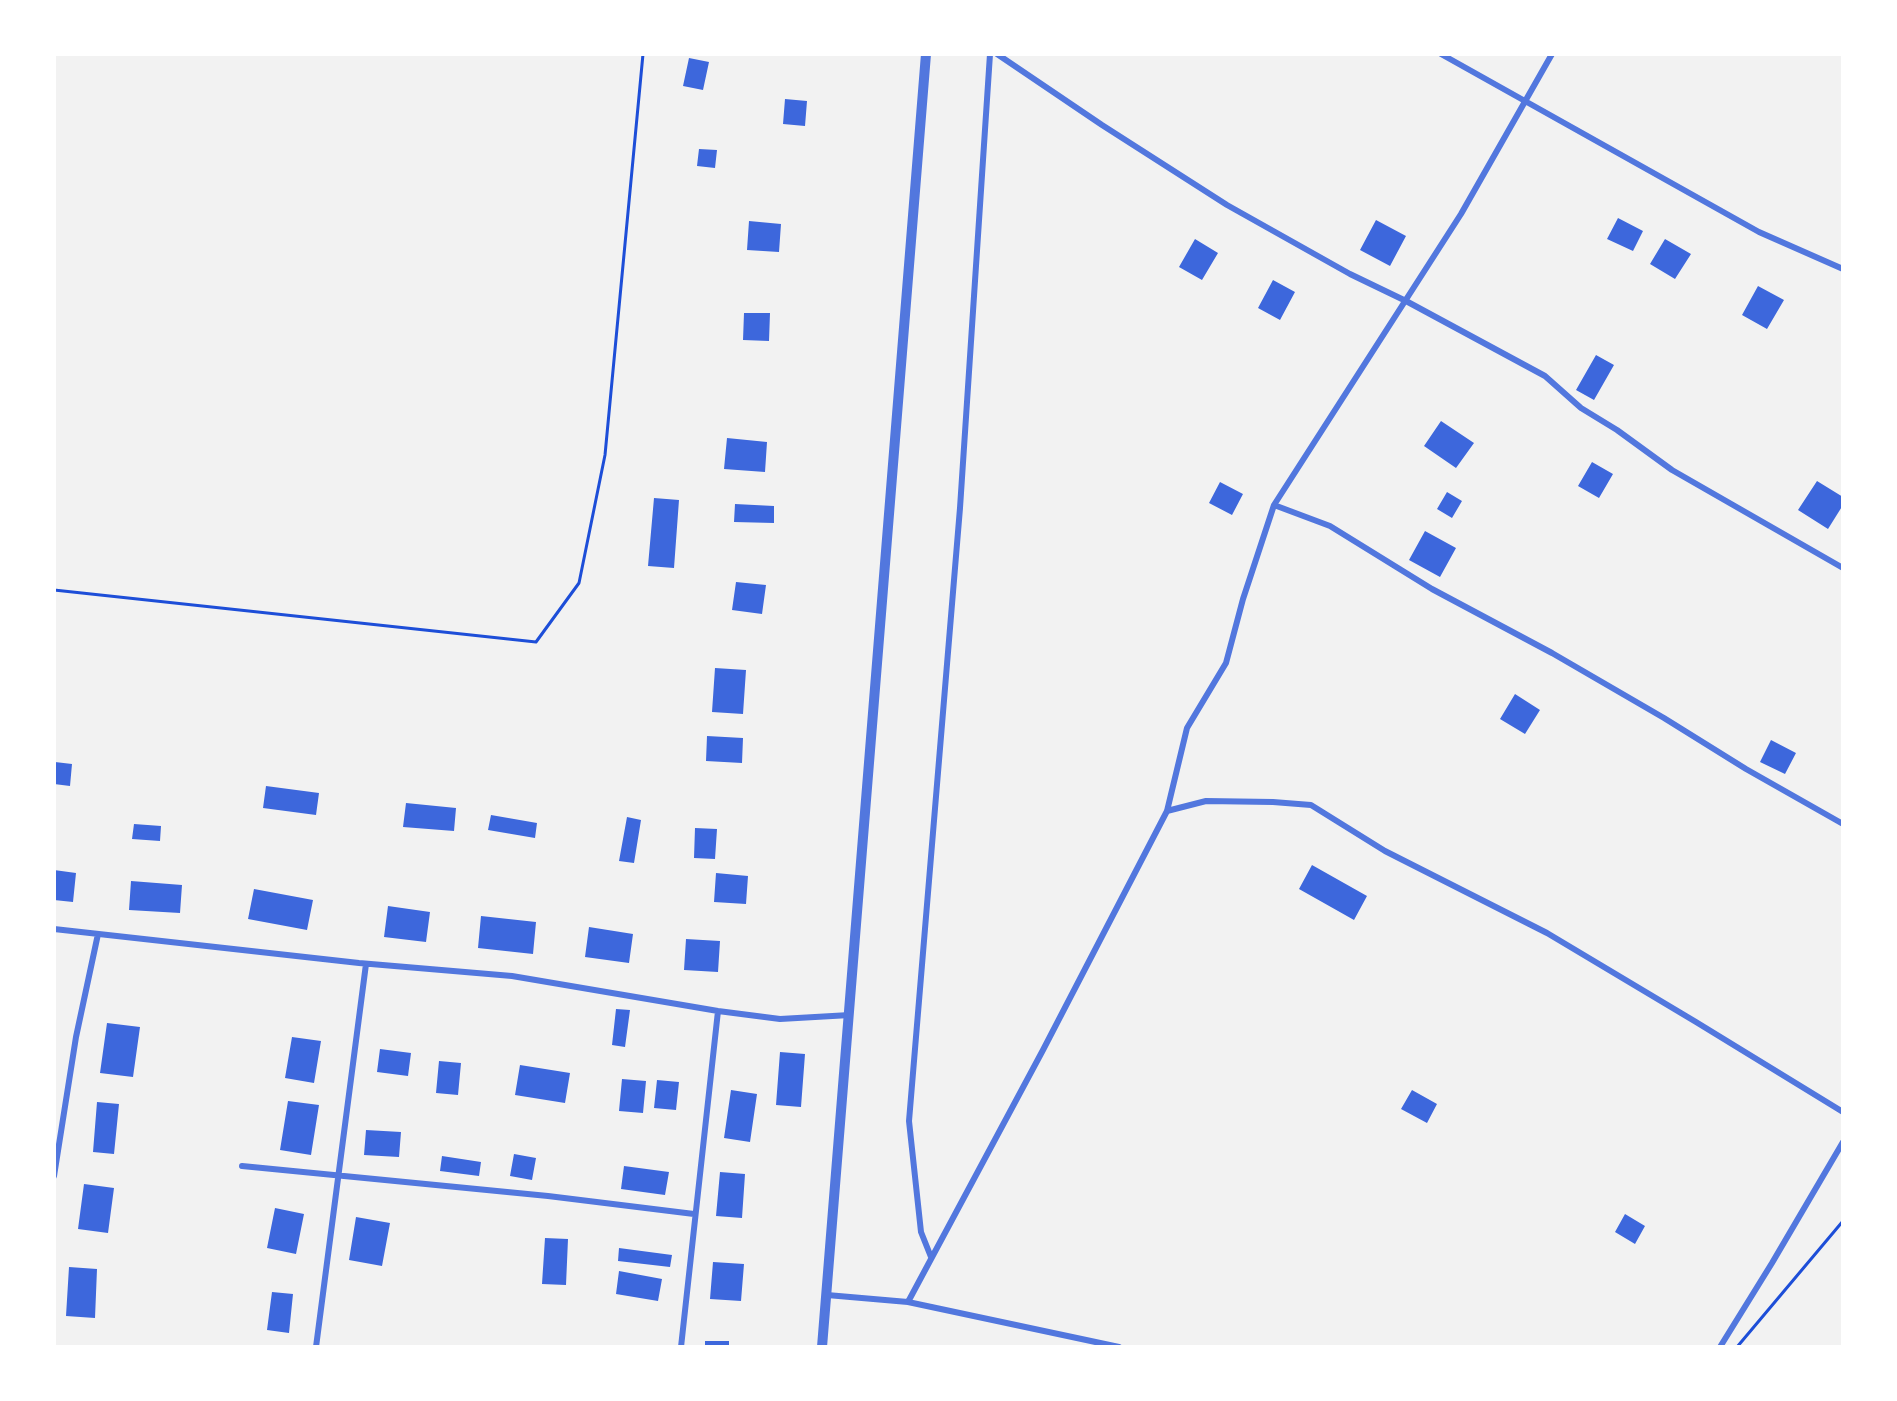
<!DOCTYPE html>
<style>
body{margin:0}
#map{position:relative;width:1897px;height:1401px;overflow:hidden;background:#f2f2f2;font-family:"DM Sans",sans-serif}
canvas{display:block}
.frame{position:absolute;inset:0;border:56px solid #fff;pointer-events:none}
</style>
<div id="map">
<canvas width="1897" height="1401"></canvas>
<div class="frame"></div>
</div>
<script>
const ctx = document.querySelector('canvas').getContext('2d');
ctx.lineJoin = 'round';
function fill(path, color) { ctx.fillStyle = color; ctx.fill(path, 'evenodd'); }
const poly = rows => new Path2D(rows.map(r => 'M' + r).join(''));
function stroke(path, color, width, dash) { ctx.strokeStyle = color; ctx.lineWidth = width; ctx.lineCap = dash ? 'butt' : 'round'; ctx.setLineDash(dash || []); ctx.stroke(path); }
const building = poly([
 [689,58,709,62,703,90,683,86],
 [785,99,807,101,805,126,783,124],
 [699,149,717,150,715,168,697,166],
 [1618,218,1643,231,1633,251,1607,239],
 [1376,220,1406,236,1390,266,1360,250],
 [749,221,781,224,779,252,747,250],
 [1195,239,1218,253,1202,280,1179,267],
 [1665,239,1691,254,1675,279,1650,264],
 [1273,280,1295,292,1280,320,1258,308],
 [1758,286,1784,300,1767,329,1742,315],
 [744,313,770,313,769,341,743,340],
 [1596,355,1614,365,1594,400,1576,390],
 [1441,421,1474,443,1456,468,1424,446],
 [727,438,767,442,765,472,724,469],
 [1592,462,1613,474,1599,498,1578,486],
 [1817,481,1843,497,1843,505,1828,529,1798,510],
 [1220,482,1243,494,1232,515,1209,503],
 [1447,492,1462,501,1452,518,1437,509],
 [654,498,679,500,674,568,648,566],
 [735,504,774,506,774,523,734,522],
 [1425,531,1456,548,1440,577,1409,560],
 [736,582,766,585,762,614,732,610],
 [715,668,746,670,743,714,712,712],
 [1515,694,1540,710,1525,734,1500,719],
 [707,736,743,738,742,763,706,761],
 [1771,740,1796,753,1785,774,1760,762],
 [55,762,72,764,70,786,54,784],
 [266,786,319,793,316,815,263,808],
 [406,803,456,808,454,831,403,827],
 [491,815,537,823,535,838,488,830],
 [627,817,641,820,634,863,619,861],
 [134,824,161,826,160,841,132,839],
 [695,828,717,829,715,859,694,858],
 [1312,865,1367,896,1354,920,1299,889],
 [54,870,76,873,73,902,54,900],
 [716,873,748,876,746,904,714,902],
 [131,881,182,885,180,913,129,910],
 [254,889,313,900,307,930,248,919],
 [388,906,430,912,426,942,384,937],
 [481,916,536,922,533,954,478,948],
 [589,927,633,934,629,963,585,957],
 [686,939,720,941,718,972,684,970],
 [616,1009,630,1010,625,1047,612,1045],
 [107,1023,140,1027,133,1077,100,1073],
 [292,1037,321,1041,314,1083,285,1078],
 [380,1049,411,1053,408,1076,377,1072],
 [780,1052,805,1054,801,1107,776,1105],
 [439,1061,461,1063,458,1095,436,1093],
 [520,1065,570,1073,565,1103,515,1095],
 [622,1079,646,1081,643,1113,619,1111],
 [657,1080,679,1082,676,1110,654,1108],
 [731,1090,757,1094,750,1142,724,1138],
 [1412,1090,1437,1104,1427,1123,1401,1109],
 [288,1101,319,1105,311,1155,280,1150],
 [97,1102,119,1104,114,1154,93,1152],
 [366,1130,401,1132,399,1157,364,1155],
 [514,1154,536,1158,532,1180,510,1176],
 [442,1156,481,1162,479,1176,440,1171],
 [624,1166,669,1172,665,1195,621,1189],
 [720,1172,745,1174,742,1218,716,1216],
 [84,1184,114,1188,108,1233,78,1229],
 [275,1208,304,1214,296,1254,267,1248],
 [1625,1214,1645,1226,1635,1244,1615,1232],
 [356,1217,390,1223,382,1266,349,1260],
 [545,1238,568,1239,566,1285,542,1284],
 [619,1248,672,1255,670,1267,618,1261],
 [713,1262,744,1264,741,1301,710,1299],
 [69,1267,97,1269,95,1318,66,1316],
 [619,1271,662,1279,658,1301,616,1294],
 [272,1292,293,1294,289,1333,267,1330],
 [705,1341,729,1341,729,1347,705,1347]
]);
const path = poly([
 [54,590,536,642,579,583,605,455,643,54],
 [1737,1347,1843,1221]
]);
const minor = poly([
 [997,54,1102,125,1227,205,1350,274,1406,301,1545,376,1581,408,1617,430,1672,470,1843,568],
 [1441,54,1759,232,1843,269],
 [1274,505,1330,526,1432,589,1552,653,1664,718,1746,769,1843,824],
 [1167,811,1206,801,1273,802,1311,805,1385,851,1547,933,1696,1022,1843,1112],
 [54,929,359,963,512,976,718,1011,780,1019,850,1015],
 [242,1166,548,1196,694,1214],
 [54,1176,76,1037,98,934],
 [931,1257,921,1232,909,1121,960,508,990,54],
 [827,1295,908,1302,1119,1347],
 [908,1302,1043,1050,1167,811,1187,728,1226,663,1243,599,1274,505,1461,214,1552,54],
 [316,1347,366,964],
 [681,1347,718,1011],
 [1720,1347,1772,1263,1843,1142]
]);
const tertiary = poly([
 [822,1347,926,54]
]);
fill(building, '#3d67dc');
stroke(path, '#1d4ed8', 3);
stroke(minor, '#5277de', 6);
stroke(tertiary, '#5277de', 10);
</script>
